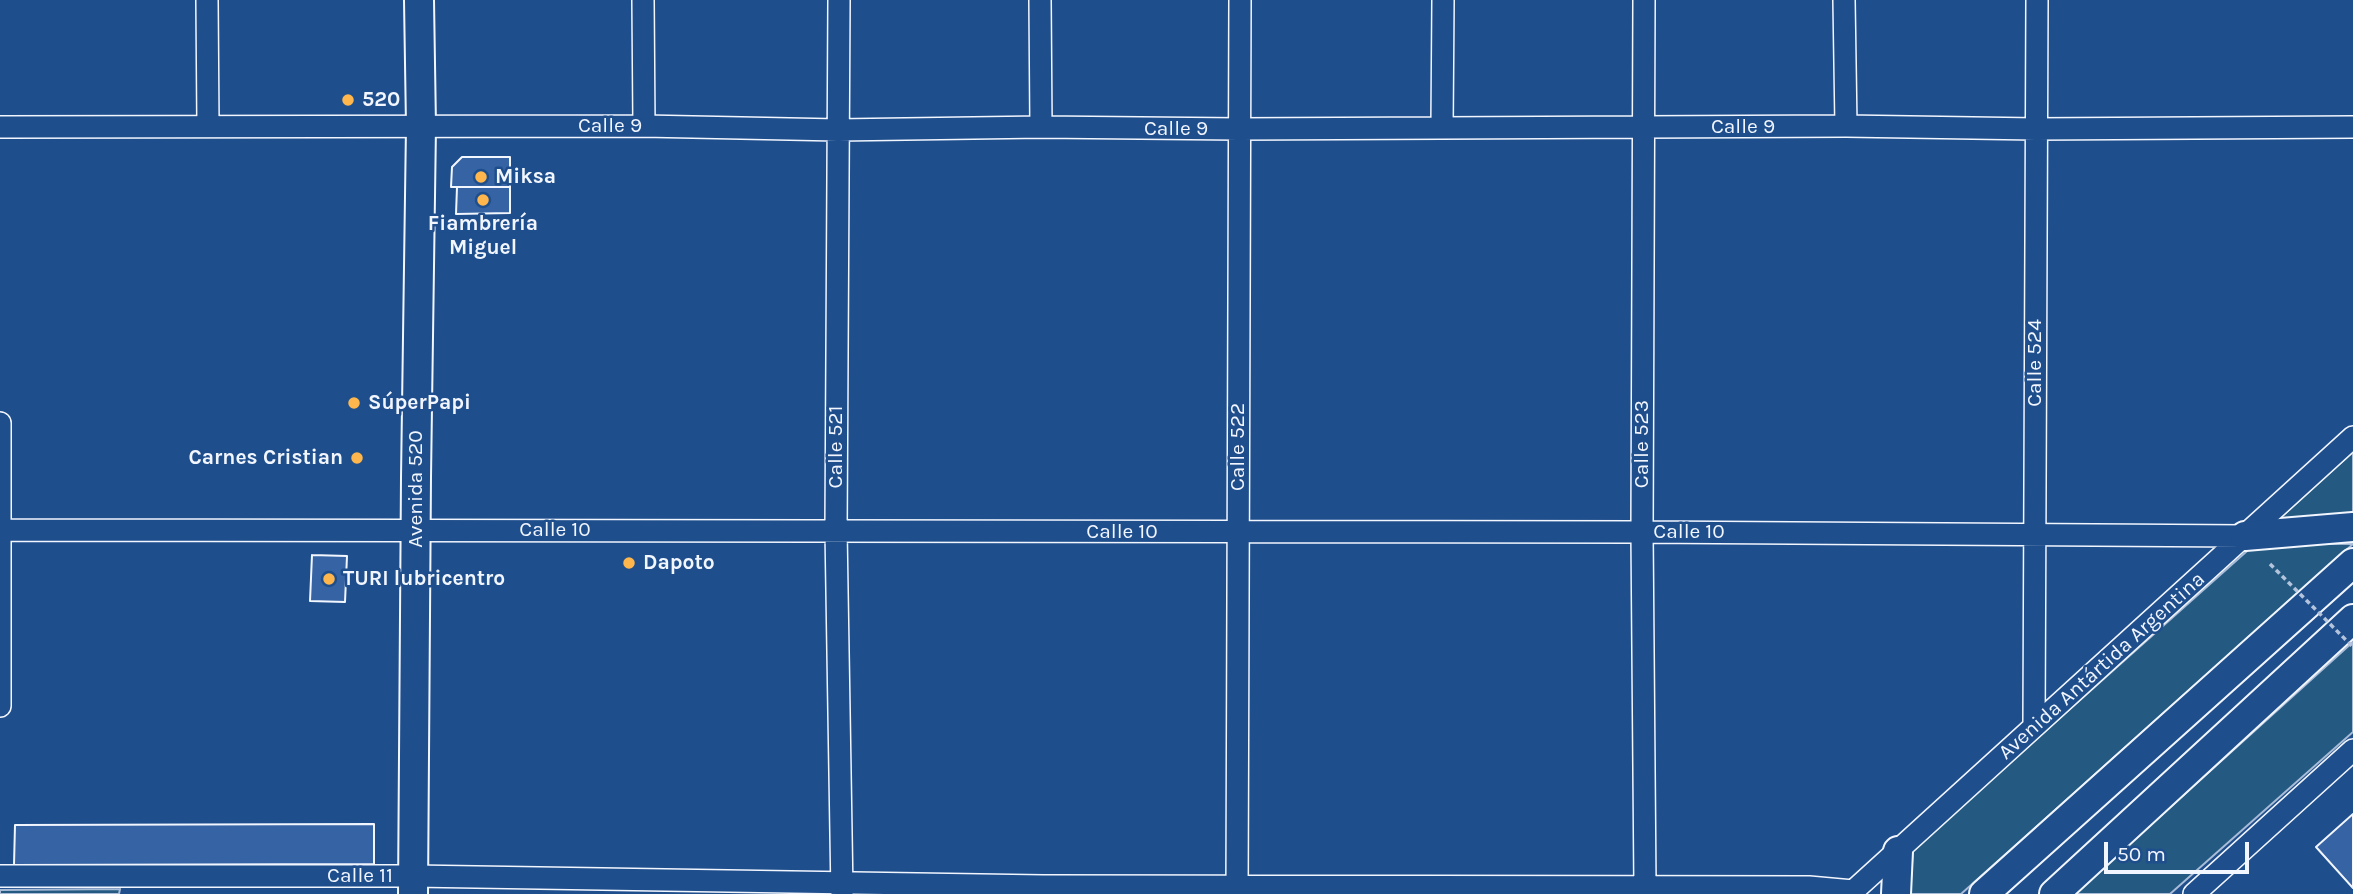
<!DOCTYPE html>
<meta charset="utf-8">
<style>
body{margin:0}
#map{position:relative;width:2353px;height:894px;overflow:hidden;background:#1f4e8c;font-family:Karla,sans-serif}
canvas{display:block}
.scale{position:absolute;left:2104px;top:842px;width:145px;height:32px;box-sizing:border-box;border:4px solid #f2f6ff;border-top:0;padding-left:9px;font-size:21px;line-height:24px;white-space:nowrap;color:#f2f6ff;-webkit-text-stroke:5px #1f4e8c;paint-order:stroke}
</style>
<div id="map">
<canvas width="2353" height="894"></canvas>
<div class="scale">50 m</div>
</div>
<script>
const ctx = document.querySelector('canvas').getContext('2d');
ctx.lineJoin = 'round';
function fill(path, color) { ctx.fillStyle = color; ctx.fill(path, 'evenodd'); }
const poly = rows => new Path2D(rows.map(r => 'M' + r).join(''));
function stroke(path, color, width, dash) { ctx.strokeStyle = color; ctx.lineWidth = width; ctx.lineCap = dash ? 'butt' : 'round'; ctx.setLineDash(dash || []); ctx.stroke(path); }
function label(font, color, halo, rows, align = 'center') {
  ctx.font = font + ' Karla,sans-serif'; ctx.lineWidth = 5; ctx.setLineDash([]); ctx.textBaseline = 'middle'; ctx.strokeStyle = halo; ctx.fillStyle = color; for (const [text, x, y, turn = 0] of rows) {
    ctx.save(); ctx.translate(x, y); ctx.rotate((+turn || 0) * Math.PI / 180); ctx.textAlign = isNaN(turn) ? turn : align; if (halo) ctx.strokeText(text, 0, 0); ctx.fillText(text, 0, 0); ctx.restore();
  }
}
const green = poly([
 [2353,452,2353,515,2279,519,2353,452],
 [2256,543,2353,544,1961,894,1910,894,1913,849,2256,543],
 [2353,642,2353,732,2170,894,2074,894,2353,642],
 [120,889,119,894,0,894,0,890,120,889]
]);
const building = poly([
 [462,157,510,157,510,187,451,187,452,167,462,157],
 [457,187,510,187,510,213,456,214,457,187],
 [312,555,347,556,345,602,310,601,312,555],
 [2353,814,2353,888,2316,847,2353,814],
 [374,824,374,864,14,865,15,825,374,824]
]);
const minor = poly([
 [207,0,208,126],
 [643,0,644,126],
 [839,0,836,530,842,894],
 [1040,0,1041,127],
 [1644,0,1642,532,1645,888],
 [1844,0,1846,126],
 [0,127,644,126,838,130,1041,127,1239,129,1846,126,2036,129,2353,127],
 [1442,127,1443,0],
 [0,423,0,706],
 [0,530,1642,532,2245,536],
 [2034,726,2037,0],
 [0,876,413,876,1043,886,1809,887,1853,891],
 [1237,894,1240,0],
 [1850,894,2353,437],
 [2194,894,2353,750]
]);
const major = poly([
 [2245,536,2353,527],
 [413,894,416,477,421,126,419,0],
 [1896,894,1898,851],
 [1984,894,2353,563],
 [2054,894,2353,619]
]);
const pathBridge = poly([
 [2270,564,2353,647]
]);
const markers = [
 [348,100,7,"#ffb74d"],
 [481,177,7,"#ffb74d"],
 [483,200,7,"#ffb74d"],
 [354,403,7,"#ffb74d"],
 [357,458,7,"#ffb74d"],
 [629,563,7,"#ffb74d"],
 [329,579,7,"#ffb74d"]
];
const poiNames = [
 ["520",362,100],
 ["Miksa",495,177],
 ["Fiambrería",483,224,"center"],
 ["Miguel",483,248,"center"],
 ["SúperPapi",368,403],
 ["Carnes Cristian",343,458,"right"],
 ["Dapoto",643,563],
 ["TURI lubricentro",343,579]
];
const streetNames = [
 ["Calle 9",610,126],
 ["Calle 9",1743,127],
 ["Calle 9",1176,129],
 ["Calle 524",2035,363,-90],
 ["Calle 523",1642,444,-90],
 ["Calle 521",836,447,-90],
 ["Calle 522",1238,447,-90],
 ["Avenida 520",416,489,-90],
 ["Calle 10",555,530],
 ["Calle 10",1122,532],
 ["Calle 10",1689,532],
 ["Avenida Antártida Argentina",2102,666,-42],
 ["Calle 11",360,876]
];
fill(green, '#245a82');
stroke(green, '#a8bbd7', 2);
fill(building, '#3563a3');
stroke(building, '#f2f6ff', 2);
stroke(minor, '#f2f6ff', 24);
stroke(major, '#f2f6ff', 32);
stroke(minor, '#1f4e8c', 21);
stroke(major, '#1f4e8c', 28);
stroke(pathBridge, '#b3c4dc', 3.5, [5, 3.5]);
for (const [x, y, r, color] of markers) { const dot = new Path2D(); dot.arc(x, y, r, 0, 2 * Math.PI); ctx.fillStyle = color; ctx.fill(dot); stroke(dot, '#1f4e8c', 2.5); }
label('bold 21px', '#f2f6ff', '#1f4e8c', poiNames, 'left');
label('21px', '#f2f6ff', '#1f4e8c', streetNames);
</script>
